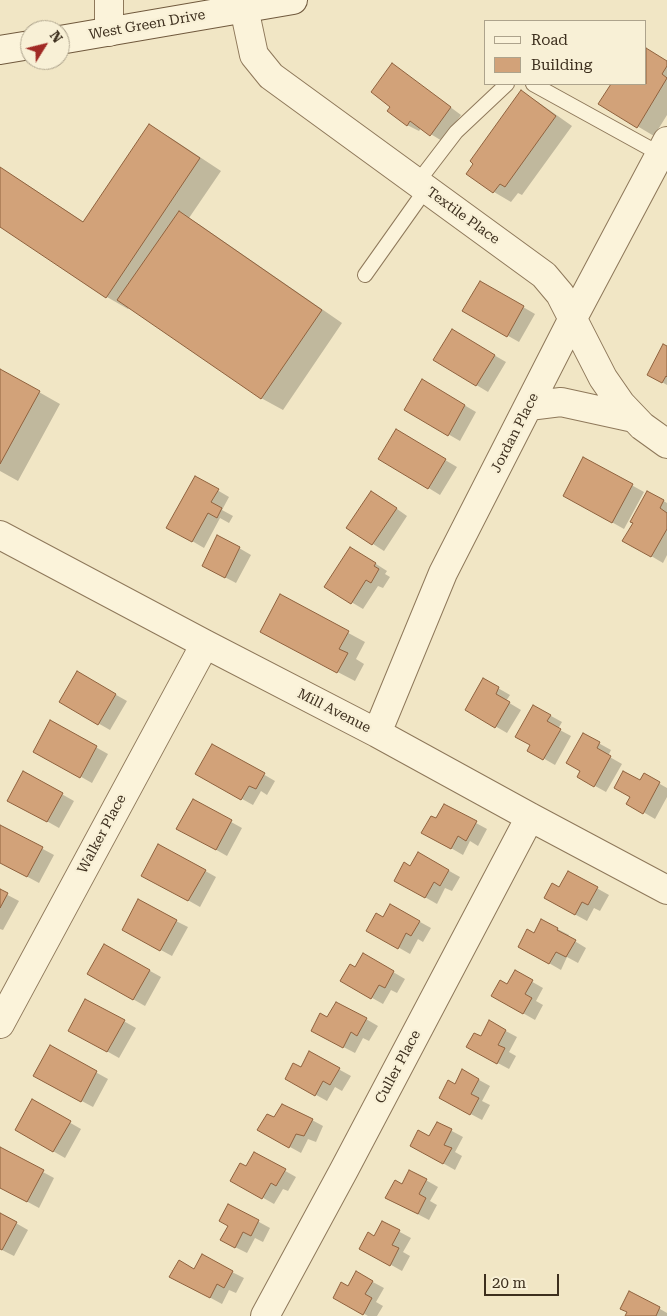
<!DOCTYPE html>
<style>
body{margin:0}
#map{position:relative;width:667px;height:1316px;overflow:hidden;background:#f1e6c5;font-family:"Roboto Serif",serif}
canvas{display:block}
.legend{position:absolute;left:484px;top:20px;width:162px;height:65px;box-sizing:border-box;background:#f8f0d6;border:1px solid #ada38c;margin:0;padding:6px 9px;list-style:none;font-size:15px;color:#3d2f1e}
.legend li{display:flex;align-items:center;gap:10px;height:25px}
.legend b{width:25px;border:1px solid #ada38c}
.north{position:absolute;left:20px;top:20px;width:50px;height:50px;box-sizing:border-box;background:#f8f0d6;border:1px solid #ada38c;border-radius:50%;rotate:54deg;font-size:14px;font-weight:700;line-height:20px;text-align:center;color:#3d2f1e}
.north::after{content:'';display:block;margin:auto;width:18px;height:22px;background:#a12a25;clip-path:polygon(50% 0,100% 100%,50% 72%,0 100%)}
.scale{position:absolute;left:484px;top:1274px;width:75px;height:22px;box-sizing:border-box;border:2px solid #3d2f1e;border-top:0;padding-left:6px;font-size:15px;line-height:18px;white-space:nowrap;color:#3d2f1e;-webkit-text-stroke:4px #f8f0d6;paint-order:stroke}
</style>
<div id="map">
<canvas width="667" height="1316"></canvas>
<ul class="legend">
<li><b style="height:6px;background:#fbf3da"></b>Road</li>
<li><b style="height:14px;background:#d2a279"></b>Building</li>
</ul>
<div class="north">N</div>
<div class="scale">20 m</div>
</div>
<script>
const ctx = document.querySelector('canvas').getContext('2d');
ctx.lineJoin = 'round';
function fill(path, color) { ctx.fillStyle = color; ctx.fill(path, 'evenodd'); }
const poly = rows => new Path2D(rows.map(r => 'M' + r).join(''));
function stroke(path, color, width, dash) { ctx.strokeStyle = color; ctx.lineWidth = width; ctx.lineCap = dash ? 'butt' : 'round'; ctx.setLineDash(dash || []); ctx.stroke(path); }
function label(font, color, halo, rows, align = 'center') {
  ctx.font = font + ' "Roboto Serif",serif'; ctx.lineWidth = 4.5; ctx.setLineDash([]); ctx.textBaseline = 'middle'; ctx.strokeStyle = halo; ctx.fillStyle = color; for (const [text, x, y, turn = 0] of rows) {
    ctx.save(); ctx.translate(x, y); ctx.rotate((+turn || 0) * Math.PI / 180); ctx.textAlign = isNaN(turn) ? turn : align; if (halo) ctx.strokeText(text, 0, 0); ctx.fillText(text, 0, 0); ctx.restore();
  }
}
const shadow = poly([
 [646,50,667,62,667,115,654,136,600,104,612,84,646,84],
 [403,72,461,115,442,141,421,128,419,131,407,125,392,106],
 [521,92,538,102,572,126,522,195,518,193,511,202,494,192,468,173],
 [150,126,171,138,221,171,189,218,200,225,342,323,283,410,261,398,130,307,128,309,107,297,0,225,0,168,17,178,85,223],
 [480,282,535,314,519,342,464,311],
 [452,331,506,362,488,392,435,360],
 [667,347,667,385,648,374],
 [0,370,60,404,18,481,0,471],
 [423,381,476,412,460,441,406,410],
 [396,431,457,467,440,495,380,458],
 [584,459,644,492,624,529,576,502],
 [195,477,229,497,222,510,233,516,229,523,220,518,204,548,168,527],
 [648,492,667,503,667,555,663,563,624,540,634,523],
 [383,499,407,516,384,551,348,528],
 [239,548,251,555,236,583,215,572],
 [362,555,387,571,385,574,390,577,383,588,378,586,363,609,326,587],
 [280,596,365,642,356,659,364,664,355,681,278,641],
 [77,673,127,701,110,730,61,702],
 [484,680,510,695,506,701,521,710,507,733,466,709],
 [533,706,562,722,558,729,571,736,555,765,529,750,532,744],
 [51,722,108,754,92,783,35,751],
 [584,735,611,750,608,756,622,764,606,792,579,777,582,771],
 [213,745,275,781,267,795,261,791,253,805,197,774],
 [24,773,74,801,59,828,9,800],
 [644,775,667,788,667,797,655,819,628,803],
 [193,801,242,828,227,856,178,828],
 [476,823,487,829,478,846,470,841,463,855,423,832],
 [0,826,54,855,39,883,0,862],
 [159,845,216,877,200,907,143,875],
 [419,854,460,877,452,891,445,888,437,904,395,880,411,867],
 [568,872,609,895,600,911,594,908,587,921,545,898,559,888],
 [0,891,19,901,3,930,0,929],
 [391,906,431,928,423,942,418,939,410,954,368,930,384,919],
 [176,921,188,927,172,956,135,936],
 [542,921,569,935,568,937,586,948,578,963,567,957,561,970,519,946,535,935],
 [105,946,161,977,145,1006,89,974],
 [364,955,405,979,397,993,391,990,383,1004,342,981,356,969],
 [515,972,543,988,536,1001,543,1005,535,1020,493,996,508,986],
 [86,1000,136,1028,119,1058,69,1030],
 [328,1019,366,1019,378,1026,369,1041,363,1038,355,1053,324,1037],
 [489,1022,517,1037,509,1052,516,1056,509,1069,479,1053,481,1038],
 [50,1047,108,1079,93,1107,46,1082],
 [309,1053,351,1076,342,1091,335,1087,327,1101,286,1078,301,1069],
 [463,1071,490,1086,482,1101,490,1105,482,1120,452,1104,455,1086],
 [32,1101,81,1129,65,1158,16,1130],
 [275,1119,312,1120,323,1126,316,1142,308,1139,301,1153,270,1136],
 [437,1123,463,1137,455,1152,462,1156,455,1170,423,1152],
 [0,1149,54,1178,39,1208,0,1187],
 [255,1154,296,1177,288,1191,283,1189,274,1204,232,1180,247,1168],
 [410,1171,438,1187,430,1201,437,1205,429,1220,398,1204],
 [228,1205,270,1228,263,1242,255,1238,247,1253,233,1246,229,1226],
 [0,1214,28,1230,14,1256,0,1249],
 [383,1223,411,1238,403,1252,410,1256,402,1271,361,1248,375,1238],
 [195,1270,232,1272,244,1278,236,1293,229,1290,222,1304,183,1283],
 [356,1273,384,1288,376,1302,383,1306,377,1316,368,1316,334,1297,348,1287],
 [630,1292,667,1313,667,1316,627,1316]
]);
const building = poly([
 [646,48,667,61,667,66,662,74,667,78,637,128,598,104,611,84,646,84,646,48],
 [392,63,451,107,430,136,410,121,407,126,387,111,390,107,371,92,392,63],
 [521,90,556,116,505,187,500,184,493,193,466,174,473,164,470,161,521,90],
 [149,124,200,158,106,298,0,227,0,167,83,222,149,124],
 [179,211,322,310,261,399,117,300,179,211],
 [480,281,524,306,507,337,462,311,480,281],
 [452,329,495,355,476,386,433,360,452,329],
 [663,344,667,346,667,377,666,376,662,383,647,375,663,344],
 [0,369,40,391,0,464,0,369],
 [422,379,465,405,448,436,404,410,422,379],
 [396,429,446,459,428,489,378,459,396,429],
 [583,457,633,484,612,523,563,496,583,457],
 [195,476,219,489,211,502,222,508,217,518,208,513,192,542,166,528,195,476],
 [371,491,397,508,372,545,346,528,371,491],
 [647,491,664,500,660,508,667,513,667,529,651,557,622,541,633,523,630,522,647,491],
 [217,535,240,547,225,578,202,566,217,535],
 [350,547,376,563,374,566,379,569,371,583,366,580,351,604,324,587,350,547],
 [280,594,349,631,339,649,348,653,337,673,260,632,280,594],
 [77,671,116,694,98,725,59,702,77,671],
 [483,678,499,687,496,694,510,702,495,728,465,710,483,678],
 [533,705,551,715,547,721,561,729,543,760,527,751,530,745,515,737,533,705],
 [50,720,97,746,80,778,33,752,50,720],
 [583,733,600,742,597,748,611,756,594,787,577,777,580,771,566,763,583,733],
 [212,744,265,773,256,789,249,786,241,800,195,774,212,744],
 [23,771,63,793,47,822,7,801,23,771],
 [623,771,640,780,644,773,660,782,643,814,626,804,630,797,614,788,623,771],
 [193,799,232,820,216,850,176,829,193,799],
 [444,804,477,821,466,841,458,836,451,849,421,833,431,816,436,818,444,804],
 [0,825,43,847,27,877,0,863,0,825],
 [158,844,206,870,188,901,141,876,158,844],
 [418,852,449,870,440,886,434,882,425,898,394,881,404,862,410,866,418,852],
 [568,871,598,887,588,905,582,902,575,915,544,898,552,883,559,887,568,871],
 [0,889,8,893,0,908,0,889],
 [138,899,177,920,160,951,122,930,138,899],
 [390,904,420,921,411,936,406,933,398,949,366,931,376,913,383,917,390,904],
 [541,919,558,928,557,930,576,940,566,957,556,952,549,964,518,947,527,929,534,933,541,919],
 [104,944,150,970,133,1000,87,974,104,944],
 [363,953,394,971,385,988,379,985,371,999,340,981,350,964,355,967,363,953],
 [515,970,533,980,525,994,532,998,523,1014,491,996,500,980,507,984,515,970],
 [85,999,125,1020,107,1052,68,1031,85,999],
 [336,1002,367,1018,357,1036,351,1032,343,1048,311,1031,320,1013,327,1017,336,1002],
 [489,1020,506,1030,498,1045,505,1048,497,1064,466,1047,474,1033,481,1036,489,1020],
 [50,1045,97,1071,81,1102,33,1076,50,1045],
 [309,1051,340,1068,330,1085,323,1081,315,1096,285,1079,293,1063,301,1067,309,1051],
 [462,1069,479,1079,471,1094,479,1098,470,1115,439,1098,448,1080,455,1084,462,1069],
 [32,1099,71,1121,53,1152,15,1130,32,1099],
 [282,1104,313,1119,304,1136,296,1134,289,1148,257,1130,267,1114,274,1117,282,1104],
 [437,1122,452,1129,444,1145,452,1148,443,1164,410,1146,418,1130,429,1136,437,1122],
 [0,1147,44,1170,27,1202,0,1188,0,1147],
 [254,1152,286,1169,276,1186,271,1183,262,1199,230,1181,240,1163,246,1166,254,1152],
 [409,1170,427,1179,419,1194,426,1198,418,1214,385,1198,395,1180,402,1184,409,1170],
 [228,1204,259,1220,251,1236,243,1232,235,1248,220,1240,228,1226,219,1221,228,1204],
 [0,1213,17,1222,2,1250,0,1249,0,1213],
 [382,1221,400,1230,392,1245,399,1248,390,1266,359,1249,368,1232,374,1236,382,1221],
 [202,1254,233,1271,224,1288,217,1284,210,1298,169,1277,179,1260,194,1269,202,1254],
 [356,1271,373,1281,365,1294,372,1298,363,1315,333,1298,341,1282,348,1286,356,1271],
 [629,1291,660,1307,656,1316,625,1316,627,1312,620,1309,629,1291]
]);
const service = poly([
 [533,84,660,154],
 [417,183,456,132,507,84],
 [365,275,426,189]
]);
const minor = poly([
 [109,0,109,32],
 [244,8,254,55,271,76,544,275,560,294,603,378,621,404,642,426,667,444],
 [529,406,561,402,634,418],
 [0,535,205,644,377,733,530,817,667,890],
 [377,733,443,573,573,318,667,141],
 [0,1024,205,644],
 [265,1316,344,1170,530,817]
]);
const secondary = poly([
 [60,40,293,0],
 [0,50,30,45]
]);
const streetNames = [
 ["West Green Drive",147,25,-10],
 ["Textile Place",463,216,36],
 ["Jordan Place",515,433,-63],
 ["Mill Avenue",334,711,27],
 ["Walker Place",102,834,-62],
 ["Culler Place",398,1067,-62]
];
fill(shadow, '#0003');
fill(building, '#d2a279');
stroke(building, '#8f623e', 1);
stroke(service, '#8e785a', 16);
stroke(minor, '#8e785a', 30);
stroke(secondary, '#70593d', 30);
stroke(service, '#fbf3da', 14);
stroke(minor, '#fbf3da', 28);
stroke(secondary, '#fbf3da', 28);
label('14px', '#3d2f1e', '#f8f0d6', streetNames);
</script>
